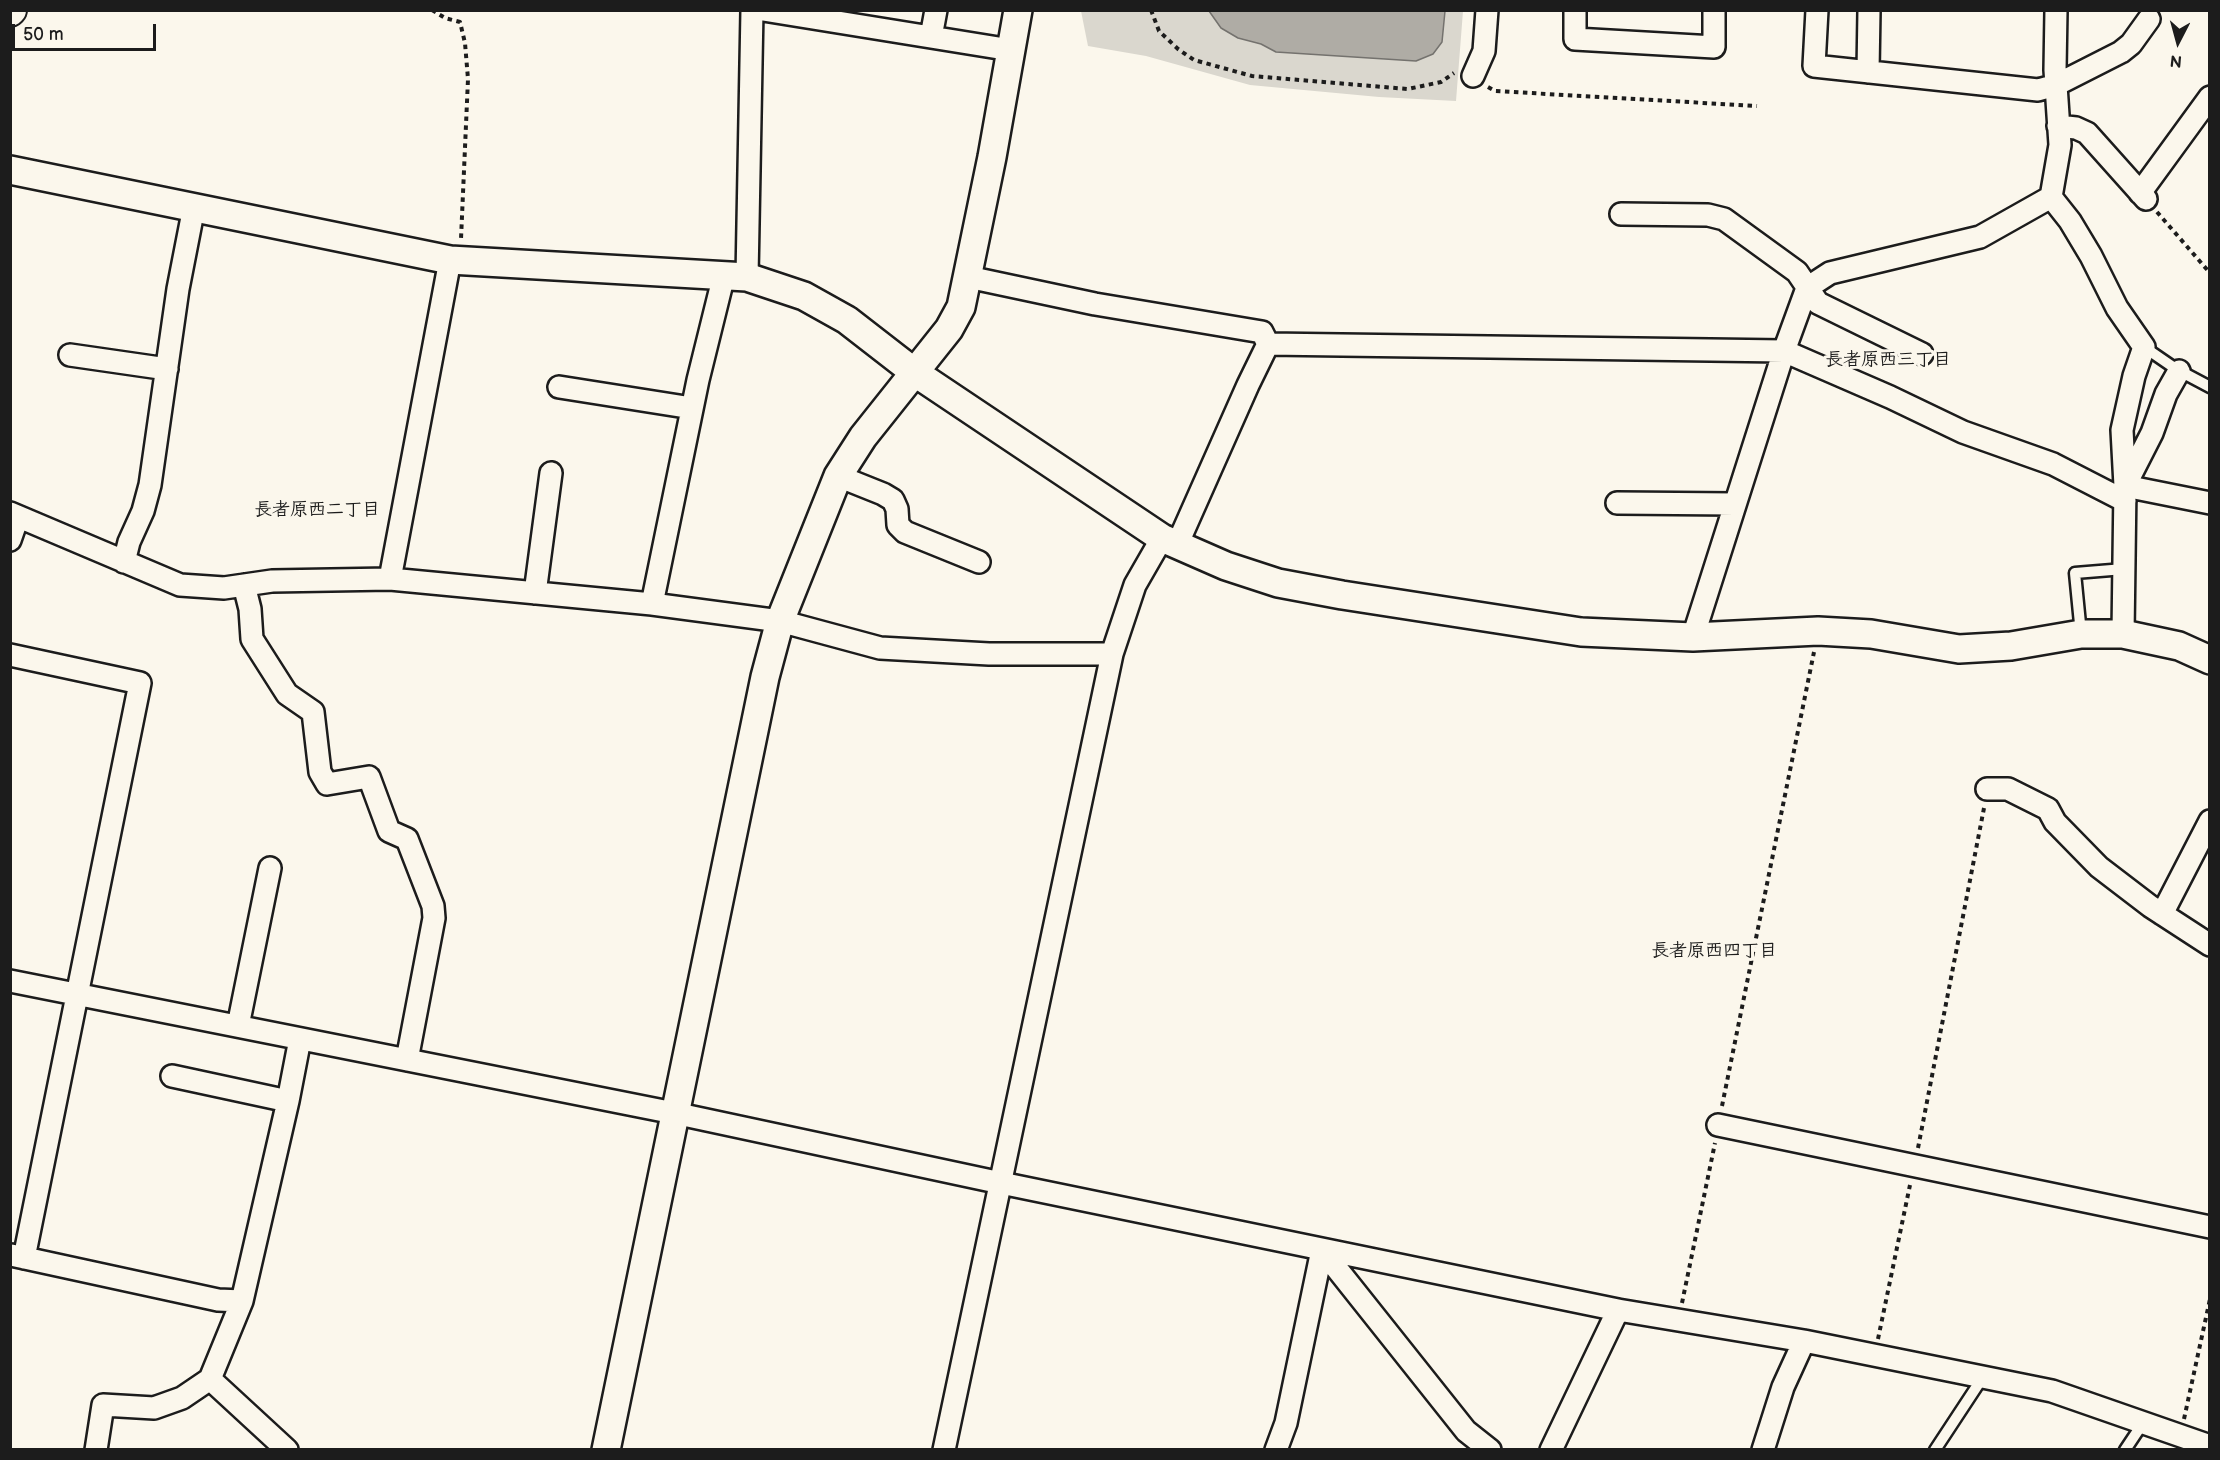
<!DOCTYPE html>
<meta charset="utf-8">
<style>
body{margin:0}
#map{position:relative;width:2220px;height:1460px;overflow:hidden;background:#fbf7ec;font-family:"Balsamiq Sans",sans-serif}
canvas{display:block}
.frame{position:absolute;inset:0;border:12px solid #1c1c1c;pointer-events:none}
.north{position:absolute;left:2148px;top:12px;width:60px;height:60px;-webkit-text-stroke:4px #fbf7ec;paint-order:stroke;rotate:186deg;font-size:16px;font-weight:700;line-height:24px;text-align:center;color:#1c1c1c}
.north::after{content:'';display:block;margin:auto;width:21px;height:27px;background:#1c1c1c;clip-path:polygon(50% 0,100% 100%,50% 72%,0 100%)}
.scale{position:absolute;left:12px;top:24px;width:144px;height:27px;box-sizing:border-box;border:3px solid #1c1c1c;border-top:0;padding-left:8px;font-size:18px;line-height:21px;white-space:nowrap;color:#1c1c1c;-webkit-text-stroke:4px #fbf7ec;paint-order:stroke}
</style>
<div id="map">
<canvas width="2220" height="1460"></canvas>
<div class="frame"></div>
<div class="north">N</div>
<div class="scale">50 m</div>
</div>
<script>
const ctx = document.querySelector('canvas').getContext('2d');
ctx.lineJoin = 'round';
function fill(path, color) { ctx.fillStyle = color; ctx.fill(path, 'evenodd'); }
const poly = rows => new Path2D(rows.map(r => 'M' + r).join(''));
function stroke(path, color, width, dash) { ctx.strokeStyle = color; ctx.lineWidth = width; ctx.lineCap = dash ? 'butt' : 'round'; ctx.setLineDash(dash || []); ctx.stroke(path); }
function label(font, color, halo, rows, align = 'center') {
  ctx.font = font + ' "Balsamiq Sans","Klee One",sans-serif'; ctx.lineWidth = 6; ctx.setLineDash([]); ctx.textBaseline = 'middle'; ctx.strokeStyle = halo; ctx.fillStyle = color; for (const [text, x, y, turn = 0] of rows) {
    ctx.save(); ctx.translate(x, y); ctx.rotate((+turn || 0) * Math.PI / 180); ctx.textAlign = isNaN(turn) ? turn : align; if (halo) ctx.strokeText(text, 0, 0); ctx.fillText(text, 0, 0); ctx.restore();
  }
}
const green = poly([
 [1081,11,1463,11,1456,101,1379,97,1250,85,1146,56,1088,46]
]);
const water = poly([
 [1209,11,1445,11,1442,42,1433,54,1416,61,1276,52,1261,44,1238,38,1221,28,1209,11]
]);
const path = poly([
 [432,10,445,18,460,22,465,43,468,79,461,239],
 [1151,10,1159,31,1178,49,1194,60,1252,76,1408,89,1441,82,1454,73],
 [1488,87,1495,91,1757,106],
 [2157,212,2210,273],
 [1722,1106,1814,652],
 [1918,1148,1984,808],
 [1682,1303,1715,1143],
 [1878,1339,1910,1185],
 [2184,1419,2210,1299]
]);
const service = poly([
 [2144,347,2176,369,2210,387],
 [2081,634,2075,573,2124,569],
 [1935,1450,1983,1377],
 [2125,1450,2143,1423]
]);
const minor = poly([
 [763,10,1011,50],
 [1575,10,1575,39,1714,47,1714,10],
 [1817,10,1814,66,2038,90,2056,85,2121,52,2131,44,2149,19],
 [2056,10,2055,70,2060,145,2051,197,2070,221,2091,256,2117,308,2144,347,2134,376,2122,430,2125,486,2123,634],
 [931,37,936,10],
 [1868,72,1869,10],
 [1473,76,1484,51,1487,10],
 [2058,126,2076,128,2087,133,2146,199],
 [2140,193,2210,97],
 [1621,214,1708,215,1724,219,1797,272,1818,303,1922,354],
 [747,277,752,10],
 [968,277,1095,304,1262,332,1268,344],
 [1268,344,1784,351,1890,397,1963,432,2053,464,2125,501],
 [70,355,167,369],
 [559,387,692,408],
 [838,476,883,494,893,500,897,509,898,525,905,532,979,562],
 [2125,486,2152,433,2166,394,2179,371],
 [2125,486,2210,503],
 [1617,503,1735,504],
 [10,513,180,585,224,588,272,581,390,579,652,604,780,621,880,648,989,654,1112,654],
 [10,540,18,517],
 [1177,545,1248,385,1268,344],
 [124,562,129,542,143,511,150,485,178,289,194,207],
 [390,579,450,260],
 [244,585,250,609,252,639,287,694,313,712,320,772,327,784,369,777,389,831,407,839,433,906,434,918,407,1060],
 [535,593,551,473],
 [652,604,698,380,724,275],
 [1693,637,1784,351,1807,288,1830,273,1980,237,2051,197],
 [10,655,140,683,24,1258],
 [1987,789,2008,789,2048,809,2055,822,2099,867,2150,906,2210,945],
 [2162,914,2210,821],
 [10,981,674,1113,1001,1183,1618,1310,1804,1341,2052,1391,2210,1446],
 [238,1026,270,868],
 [172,1076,288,1101],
 [1718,1125,2210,1227],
 [1322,1250,1466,1431,1490,1450],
 [11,1255,218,1300,242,1301],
 [210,1379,287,1450],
 [96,1450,103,1405,154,1408,182,1398,210,1379,242,1301,288,1101,300,1039],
 [944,1450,1112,654,1135,585,1162,538],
 [1276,1450,1286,1423,1322,1250],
 [1551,1450,1618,1310],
 [1763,1450,1783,1387,1804,1341]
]);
const tertiary = poly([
 [10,170,450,260,747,277,804,296,847,320,914,372,1162,538,1226,566,1278,583,1342,595,1581,632,1693,637,1818,631,1871,634,1959,649,2011,646,2081,634,2123,634,2179,646,2210,660],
 [606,1450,765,677,780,621,838,476,863,437,949,329,961,307,992,157,1018,10]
]);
const secondary = poly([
 [10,11,11,10]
]);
const neighbourhoodNames = [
 ["長者原西三丁目",1888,360],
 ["長者原西二丁目",317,510],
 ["長者原西四丁目",1714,951]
];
fill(green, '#dad7ce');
fill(water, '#afaca5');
stroke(water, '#74726e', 1.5);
stroke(service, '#1c1c1c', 15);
stroke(minor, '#1c1c1c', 26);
stroke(tertiary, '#1c1c1c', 32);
stroke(secondary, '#1c1c1c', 34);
stroke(path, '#1c1c1c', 4, [4.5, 4.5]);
stroke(service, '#fbf7ec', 10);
stroke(minor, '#fbf7ec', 21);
stroke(tertiary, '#fbf7ec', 27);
stroke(secondary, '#fbf7ec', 30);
label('bold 18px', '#1c1c1c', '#fbf7ec', neighbourhoodNames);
</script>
